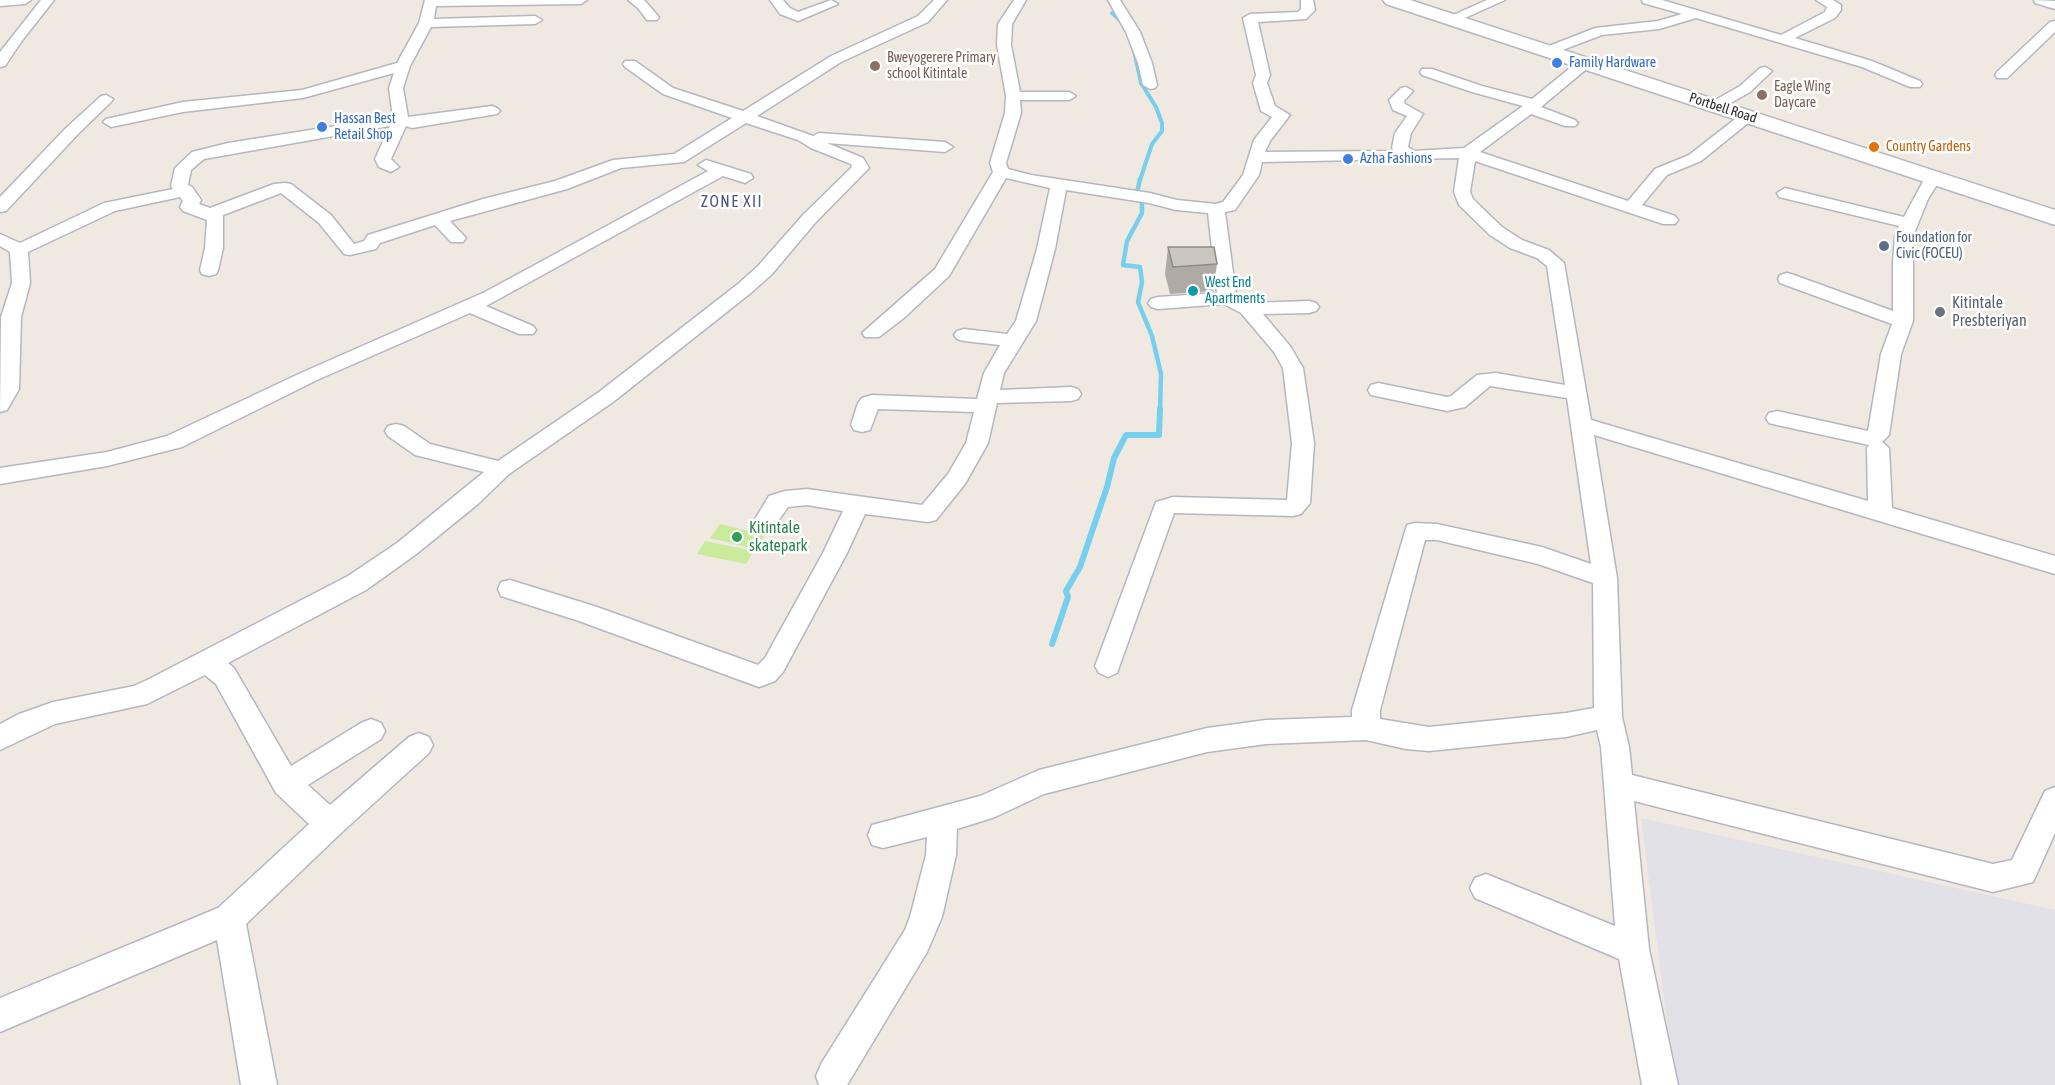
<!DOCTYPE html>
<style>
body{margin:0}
canvas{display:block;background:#efe9e1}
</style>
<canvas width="2055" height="1085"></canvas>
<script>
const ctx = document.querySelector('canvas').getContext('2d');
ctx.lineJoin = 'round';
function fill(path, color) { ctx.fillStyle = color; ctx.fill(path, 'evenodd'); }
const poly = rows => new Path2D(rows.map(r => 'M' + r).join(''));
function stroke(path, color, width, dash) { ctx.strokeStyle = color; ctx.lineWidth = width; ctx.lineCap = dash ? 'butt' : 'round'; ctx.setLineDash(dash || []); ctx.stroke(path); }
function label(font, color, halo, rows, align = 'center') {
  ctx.font = font + ' "Asap Condensed",sans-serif'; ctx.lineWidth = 5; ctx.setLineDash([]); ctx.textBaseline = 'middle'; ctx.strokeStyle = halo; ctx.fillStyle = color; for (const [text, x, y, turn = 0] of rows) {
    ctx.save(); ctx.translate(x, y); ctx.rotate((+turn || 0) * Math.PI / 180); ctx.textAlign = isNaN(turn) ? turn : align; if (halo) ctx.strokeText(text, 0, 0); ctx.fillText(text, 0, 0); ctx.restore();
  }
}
const industrial = poly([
 [1641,818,2055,910,2055,1085,1675,1085]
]);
const pitch = poly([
 [720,524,765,535,755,549,710,538],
 [705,541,754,551,746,564,697,554]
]);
const streamFar2 = poly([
 [1112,13,1123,23],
 [1133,46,1141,83,1156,107,1162,123,1162,131,1152,144,1140,180]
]);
const streamFar1 = poly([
 [1140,179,1137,193,1142,199,1142,213,1127,241,1123,265,1140,267,1142,282,1138,302,1152,336,1161,374,1160,411]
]);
const stream = poly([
 [1052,644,1068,597,1066,591,1080,567,1107,487,1114,458,1126,435,1159,435,1160,409]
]);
const street = poly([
 [0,0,31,0,25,4,0,6,0,0],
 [41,0,54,0,21,42,5,66,0,67,0,52,41,0],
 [425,0,587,0,581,4,436,6,434,19,535,16,542,20,535,24,431,27,410,66,403,88,408,117,492,106,497,108,500,111,497,114,412,128,406,126,391,159,399,167,391,172,379,167,375,159,390,126,204,159,191,170,188,185,192,187,201,200,199,204,210,208,274,184,285,183,291,184,331,215,354,244,364,241,368,235,483,199,555,181,613,160,674,154,732,118,663,94,625,67,623,64,625,61,635,61,673,88,743,111,831,56,918,16,934,0,947,0,928,22,841,62,757,116,813,136,819,133,945,142,953,147,945,152,827,143,863,158,869,168,815,223,772,274,752,292,613,402,509,474,478,504,415,555,366,590,228,663,234,668,291,766,361,723,371,719,381,723,385,731,381,739,308,785,330,805,409,737,419,733,429,737,433,745,429,753,341,833,246,924,277,1085,241,1085,217,940,0,1032,0,998,218,908,309,824,276,793,216,684,205,675,147,704,55,724,0,750,0,724,19,714,53,702,134,686,149,679,348,576,397,543,484,472,415,455,388,436,385,431,388,426,396,424,404,426,430,444,498,461,599,392,738,284,758,266,803,215,852,167,851,164,811,148,798,140,746,123,684,162,621,168,567,189,450,221,466,238,463,242,451,242,435,225,380,243,376,249,350,255,344,254,319,223,281,193,223,215,223,248,218,270,216,274,209,276,202,274,200,270,205,248,207,220,183,211,180,207,183,201,180,197,115,211,28,252,30,283,21,317,19,389,7,410,0,412,1,317,12,283,10,252,0,246,0,234,20,243,104,203,173,189,171,186,175,168,192,152,228,143,393,117,389,88,394,73,303,98,183,112,111,127,103,122,106,119,183,102,302,90,397,63,419,23,425,0],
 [628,0,644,0,659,17,657,20,647,20,638,8,628,0],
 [770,0,783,0,790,8,798,12,831,0,838,4,798,21,780,14,770,0],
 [1014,0,1026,0,1012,24,1011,45,1020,92,1069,92,1076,96,1069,100,1020,100,1021,113,1006,163,1008,169,1031,175,1150,193,1177,200,1216,204,1223,202,1243,175,1254,140,1272,117,1261,111,1253,83,1256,75,1243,18,1250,14,1298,12,1301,9,1301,0,1313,0,1315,10,1306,19,1258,22,1270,75,1267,83,1275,106,1290,115,1270,141,1265,152,1394,151,1392,148,1395,133,1407,116,1393,110,1389,100,1401,88,1406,87,1413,91,1404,101,1405,104,1423,114,1411,133,1408,147,1414,151,1464,148,1523,106,1472,92,1422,75,1420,72,1422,69,1432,69,1482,86,1532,99,1580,60,1585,59,1592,63,1590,66,1541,107,1575,120,1578,123,1575,126,1565,126,1531,114,1480,152,1628,201,1655,169,1689,155,1743,113,1753,113,1756,116,1753,119,1701,161,1667,175,1642,205,1675,216,1678,220,1675,224,1663,224,1475,161,1470,192,1473,199,1502,227,1522,240,1549,250,1564,263,1591,420,1868,501,1867,448,1869,445,1777,425,1769,423,1766,418,1769,413,1777,411,1868,431,1881,354,1892,324,1780,283,1778,279,1780,275,1787,273,1794,275,1893,311,1893,263,1895,236,1899,226,1779,197,1777,193,1785,188,1904,217,1927,174,1939,174,1941,178,1928,199,1913,236,1913,321,1901,354,1889,435,1882,442,1889,448,1892,508,2055,556,2055,574,1594,435,1617,578,1622,717,1629,747,1632,775,1993,864,2012,860,2045,791,2055,787,2055,833,2033,882,1993,892,1634,801,1649,949,1678,1085,1642,1085,1619,959,1475,898,1470,888,1475,878,1486,874,1615,926,1601,747,1597,730,1566,737,1429,751,1406,749,1366,740,1266,744,1207,752,1044,794,995,817,957,829,956,855,942,917,927,952,847,1085,819,1085,816,1076,821,1064,905,930,910,917,926,855,927,837,883,848,872,845,868,835,872,825,980,796,1039,770,1207,728,1266,720,1352,717,1352,710,1407,525,1415,523,1437,524,1542,547,1591,564,1567,398,1490,386,1465,407,1447,411,1371,395,1368,390,1371,385,1378,383,1447,397,1451,396,1477,375,1496,373,1565,385,1547,266,1537,258,1510,248,1490,235,1459,205,1454,192,1459,158,1262,162,1259,175,1235,210,1225,212,1236,295,1251,303,1309,301,1316,303,1319,307,1316,311,1309,313,1263,314,1290,346,1303,368,1314,443,1310,503,1301,514,1293,516,1174,513,1117,673,1108,677,1099,673,1095,666,1156,502,1173,497,1287,500,1292,443,1283,368,1274,352,1241,313,1224,304,1158,309,1151,307,1148,303,1151,299,1158,297,1217,293,1208,213,1176,210,1149,203,1066,190,1055,249,1036,321,1004,373,1000,390,1071,387,1078,389,1081,394,1078,399,1071,401,997,403,988,443,965,484,936,520,928,522,865,514,847,553,783,672,775,681,759,687,579,621,501,596,498,589,501,582,510,580,597,607,758,665,765,658,823,553,843,511,807,505,788,507,772,530,764,532,756,530,752,524,769,496,785,491,807,489,922,505,948,474,966,443,974,412,878,409,870,430,862,432,854,430,851,425,858,403,862,398,872,395,977,399,984,373,1000,345,964,341,957,339,954,335,957,331,964,329,1007,334,1016,321,1037,249,1050,188,1006,178,949,276,905,317,879,337,865,337,862,333,935,269,993,172,990,163,1005,113,1006,96,997,45,998,24,1014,0],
 [1425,540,1437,540,1538,564,1593,583,1594,708,1566,713,1429,727,1380,719,1380,710,1425,540],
 [1108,0,1120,0,1140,32,1152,63,1157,85,1155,88,1150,89,1143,85,1138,63,1126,32,1108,0],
 [1487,0,1505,0,1456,22,1446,22,1444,19,1487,0],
 [1642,0,1662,0,1781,35,1825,12,1827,7,1816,0,1833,0,1841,5,1841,10,1835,18,1795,38,1872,61,1920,81,1922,84,1920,87,1910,87,1862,67,1696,18,1659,29,1602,35,1549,55,1542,51,1544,48,1595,28,1658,21,1682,14,1643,3,1642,0],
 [2034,0,2055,1,2055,9,2035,3,2034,0],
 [2055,21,2055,32,2007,78,1997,78,1995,75,1997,72,2050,22,2055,21],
 [1765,67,1772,71,1750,92,1720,109,1710,109,1707,106,1710,103,1740,86,1760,68,1765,67],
 [106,95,113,99,111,102,78,134,6,211,0,212,0,197,66,128,101,96,106,95],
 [706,160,751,174,753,178,745,183,723,176,486,306,533,326,536,330,533,334,519,334,470,313,317,380,182,447,107,466,0,484,0,468,107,452,167,436,303,372,485,292,708,171,698,165,706,160]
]);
const secondary = poly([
 [1383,0,1410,0,2055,210,2055,225,1386,4,1383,0]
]);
const wall = poly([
 [1168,247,1217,264,1213,291,1170,294,1165,274]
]);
const building = poly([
 [1168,247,1214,247,1217,264,1173,267,1168,247]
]);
const markers = [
 [1557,63,6,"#3f7fe0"],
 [875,66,6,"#8d6e63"],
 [1762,95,6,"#8d6e63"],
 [322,127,6,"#3f7fe0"],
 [1874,147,6,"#e8710a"],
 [1348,159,6,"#3f7fe0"],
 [1884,246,6,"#5c6f8a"],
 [1193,291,6,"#0f9aa8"],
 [1940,312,6,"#6b7280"],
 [737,537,6,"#2e9e5b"]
];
const farEducationnames = [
 ["Bweyogerere Primary",887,58],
 ["school Kitintale",887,74],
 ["Eagle Wing",1774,87],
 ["Daycare",1774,103]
];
const farShopnames = [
 ["Family Hardware",1569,63],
 ["Hassan Best",334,119],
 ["Retail Shop",334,135],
 ["Azha Fashions",1360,159]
];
const farStreetnames = [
 ["Portbell Road",1723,108,18]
];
const farFoodnames = [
 ["Country Gardens",1886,147]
];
const farServicenames = [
 ["Foundation for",1896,238],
 ["Civic (FOCEU)",1896,254]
];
const farCulturenames = [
 ["West End",1205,283],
 ["Apartments",1205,299]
];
const farQuarternames = [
 ["ZONE XII",732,202]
];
const worshipNames = [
 ["Kitintale",1952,303],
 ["Presbteriyan",1952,321]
];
const leisureNames = [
 ["Kitintale",749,528],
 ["skatepark",749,546]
];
fill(industrial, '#e3e1e8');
fill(pitch, '#c9eb9b');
stroke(streamFar2, '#77cfee', 4);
stroke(streamFar1, '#77cfee', 4.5);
stroke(stream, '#77cfee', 6);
stroke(street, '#b4b7c1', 3);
stroke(secondary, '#b4b7c1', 3);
fill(street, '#fff');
fill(secondary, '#fff');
fill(wall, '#afaba4');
fill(building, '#cbc7bf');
stroke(building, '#8e8b86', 1.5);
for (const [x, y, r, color] of markers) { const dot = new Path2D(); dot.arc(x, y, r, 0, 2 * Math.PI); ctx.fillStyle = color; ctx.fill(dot); stroke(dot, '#fff', 2); }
label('14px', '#785e54', '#fff', farEducationnames, 'left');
label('14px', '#366cbe', '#fff', farShopnames, 'left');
label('14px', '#2e2e2e', '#fff', farStreetnames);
label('14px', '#c56008', '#fff', farFoodnames, 'left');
label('14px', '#4e5e75', '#fff', farServicenames, 'left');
label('14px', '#0d838f', '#fff', farCulturenames, 'left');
ctx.letterSpacing = '1.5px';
label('16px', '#4e577f', '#fff', farQuarternames);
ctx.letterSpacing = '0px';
label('16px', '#5b616d', '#fff', worshipNames, 'left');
label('16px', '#27864d', '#fff', leisureNames, 'left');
</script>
